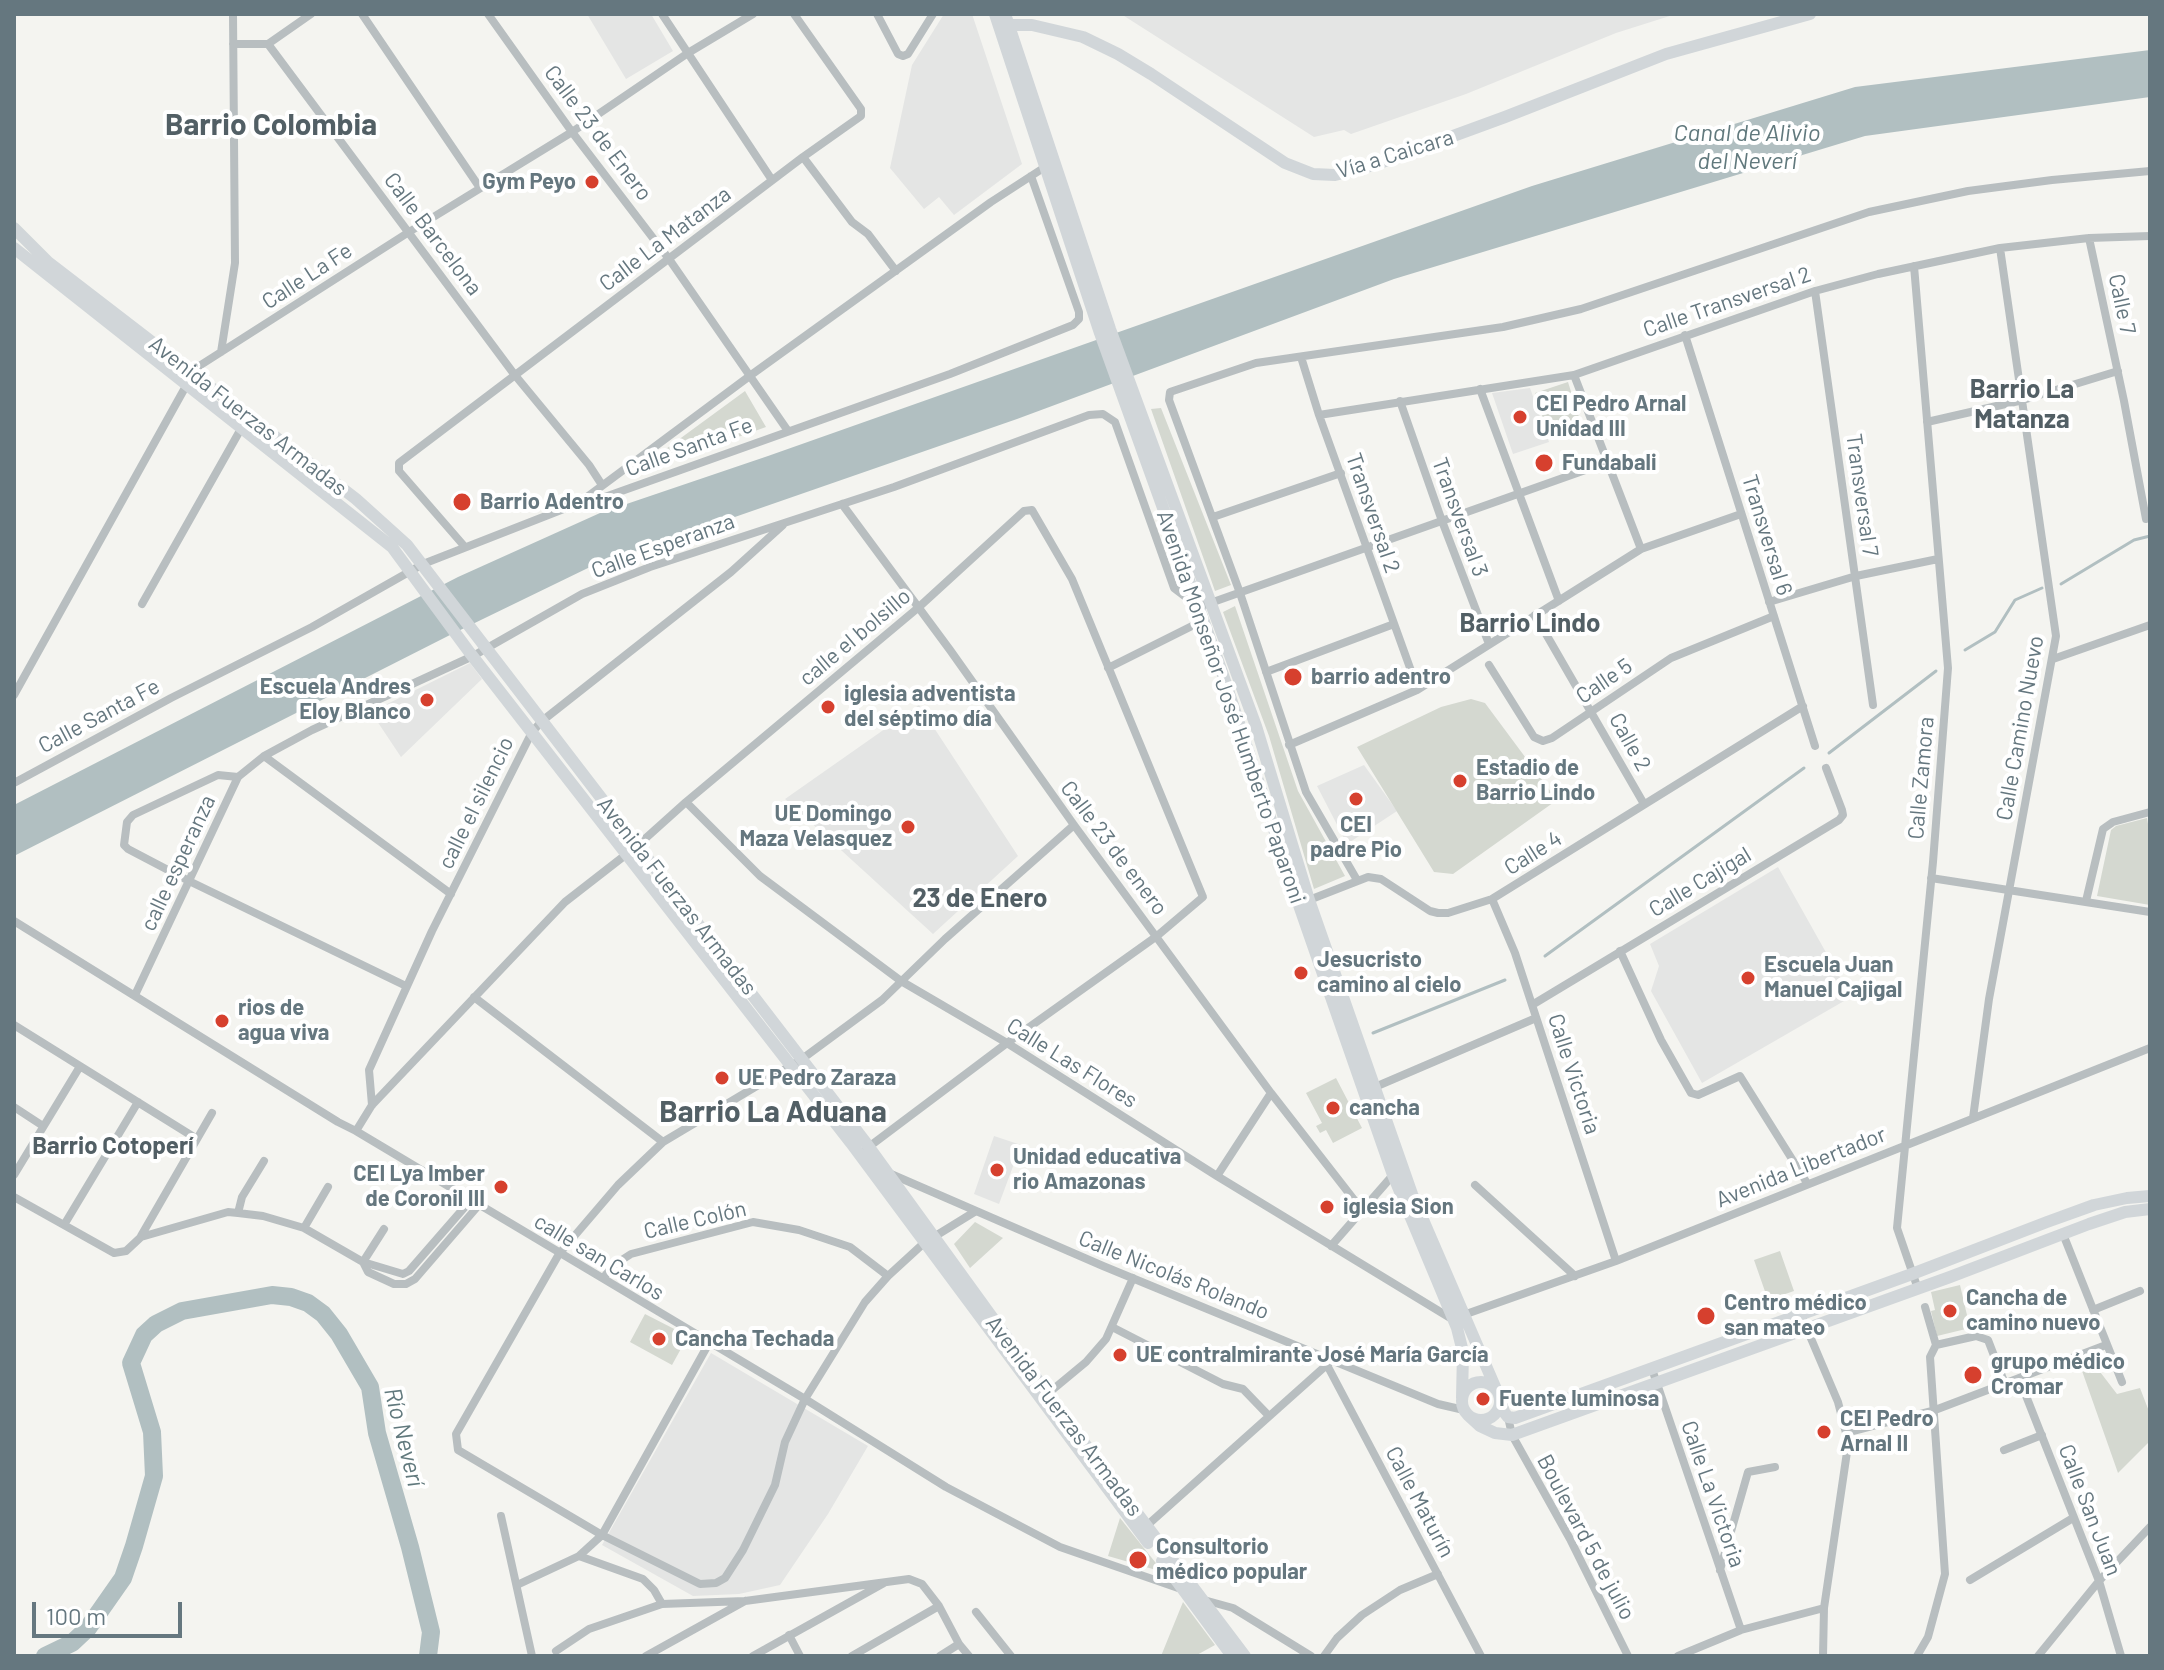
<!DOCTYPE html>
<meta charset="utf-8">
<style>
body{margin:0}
#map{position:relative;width:2164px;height:1670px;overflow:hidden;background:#f4f4f0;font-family:Barlow,sans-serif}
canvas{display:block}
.frame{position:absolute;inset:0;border:16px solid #65777f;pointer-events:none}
.scale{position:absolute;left:32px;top:1602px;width:150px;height:36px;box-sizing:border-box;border:4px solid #65777f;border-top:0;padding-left:10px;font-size:24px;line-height:28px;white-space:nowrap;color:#65777f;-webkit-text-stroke:6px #fff;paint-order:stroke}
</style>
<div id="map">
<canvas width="2164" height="1670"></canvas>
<div class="frame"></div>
<div class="scale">100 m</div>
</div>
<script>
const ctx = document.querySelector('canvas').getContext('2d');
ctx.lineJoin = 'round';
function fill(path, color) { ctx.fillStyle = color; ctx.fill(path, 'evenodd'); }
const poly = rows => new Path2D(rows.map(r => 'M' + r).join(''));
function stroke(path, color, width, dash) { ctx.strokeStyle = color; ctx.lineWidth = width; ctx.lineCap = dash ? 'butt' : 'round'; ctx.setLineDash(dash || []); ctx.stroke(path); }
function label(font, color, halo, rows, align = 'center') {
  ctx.font = font + ' Barlow,sans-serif'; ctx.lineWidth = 8; ctx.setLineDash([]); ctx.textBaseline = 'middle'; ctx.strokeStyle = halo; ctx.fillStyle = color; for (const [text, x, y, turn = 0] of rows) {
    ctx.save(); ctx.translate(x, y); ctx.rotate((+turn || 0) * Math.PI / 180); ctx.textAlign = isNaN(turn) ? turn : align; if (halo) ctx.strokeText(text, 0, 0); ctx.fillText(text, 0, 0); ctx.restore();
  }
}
const built = poly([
 [587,14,651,14,673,51,626,79],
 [944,14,972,14,1022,164,954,215,939,197,924,209,890,168,912,65],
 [1121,14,1676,14,1616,33,1466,94,1351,134,1344,130,1314,137],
 [1530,388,1549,442,1513,454,1492,393],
 [470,663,482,679,401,757,371,712],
 [919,705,1018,856,933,934,785,799],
 [1364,765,1397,811,1347,844,1317,786],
 [1778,867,1851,997,1702,1083,1651,991,1659,966,1650,944],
 [994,1136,1021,1145,999,1204,974,1194],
 [711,1353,868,1446,828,1514,780,1585,739,1594,693,1596,602,1545]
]);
const green = poly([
 [1568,382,1583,430,1550,440,1535,393],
 [745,391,766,427,629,476],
 [1161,408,1231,585,1215,591,1151,409],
 [1235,606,1298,791,1345,876,1314,889,1269,736,1223,612],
 [1471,699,1485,703,1557,800,1453,874,1434,872,1357,747,1441,707],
 [2147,818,2150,836,2150,905,2097,896,2111,830,2116,826],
 [1336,1078,1362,1128,1333,1143,1326,1130,1320,1133,1316,1126,1322,1123,1306,1093],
 [975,1222,1003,1238,970,1268,954,1244],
 [1780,1251,1794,1291,1768,1300,1754,1260],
 [1960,1285,1970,1328,1937,1336,1931,1311,1935,1310,1931,1292],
 [645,1314,688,1336,672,1365,630,1342],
 [2094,1364,2117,1394,2140,1388,2150,1414,2150,1441,2118,1473,2081,1368],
 [1120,1518,1163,1572,1108,1556],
 [1183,1602,1215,1645,1195,1656,1161,1656]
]);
const water = poly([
 [2150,50,2150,97,1865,136,1394,279,1017,419,588,568,450,635,14,856,14,805,458,577,600,513,768,456,1532,186,1855,87]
]);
const stream = poly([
 [2061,584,2134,540,2150,536],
 [1965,650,1995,632,2015,600,2042,588],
 [1829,753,1936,671],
 [1545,956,1804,768],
 [1373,1033,1505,980]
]);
const river = poly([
 [45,1656,72,1643,88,1628,123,1578,134,1546,154,1476,152,1432,131,1363,144,1335,156,1324,182,1311,272,1295,291,1297,308,1303,323,1314,339,1334,370,1387,377,1433,410,1547,431,1632,428,1656]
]);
const street = poly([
 [311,14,268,44,514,374,589,465,602,485],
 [362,14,480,188],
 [488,14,572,132,669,259,788,431],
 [662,14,772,180],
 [877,14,898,54,903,56,908,54,933,14],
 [233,44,268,44],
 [803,157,852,222,868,234,896,271],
 [2089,238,2124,401,2146,519],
 [1914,266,1948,668,1933,862,1897,1228,1918,1289],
 [1815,291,1873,705],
 [1685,335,1815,746],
 [221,352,235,263,233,14],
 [1301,357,1319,415,1414,679],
 [1574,375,1641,549],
 [1480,389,1559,601],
 [1400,401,1442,521,1489,644],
 [1319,415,1574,375,1815,291,1878,274,2000,248,2089,238,2150,236],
 [1927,422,2023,400,2118,371],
 [583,500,751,375,991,202,1045,167],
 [842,504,950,650,1074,825,1271,1093,1362,1210],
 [1213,517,1341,473],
 [465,547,399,471,399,463,803,157,861,116,861,109,794,14],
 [1769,602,1856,576,1938,559],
 [142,604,242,427],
 [1535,615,1644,804],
 [2053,659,2150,625],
 [1489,665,1534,737,1543,741,1552,738,1671,658,1774,616],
 [1108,668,1204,620],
 [1266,672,1394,624],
 [14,695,196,368,409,232,572,132,688,53,753,14],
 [1289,745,1417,690,1641,549,1741,514],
 [238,777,218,775,133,815,127,822,124,845,128,849,189,881,406,986],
 [14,783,171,698,312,627,423,564,579,503,602,498,950,374,1073,325,1079,319,1079,312,1031,176],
 [686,802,760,876,901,981,1007,1043,1217,1176,1452,1319,1616,1261,2150,1048],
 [1931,878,2150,912],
 [1357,880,1306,792,1240,593,1169,400,1170,392,1256,363,1503,327,1581,309,1869,212,1968,191,2052,180,2150,171],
 [451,894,264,756,312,730,473,656,582,594,650,567,894,487,1089,415,1103,414,1115,422,1174,588,1199,607,1608,462],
 [1492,899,1515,953,1616,1261],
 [1309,900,1368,877,1381,879,1430,911,1438,913,1448,913,1492,899,1803,706],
 [2086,901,2103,829,2113,822,2150,812],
 [14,921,338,1122,356,1131,805,1399,946,1487,1060,1547,1181,1589],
 [1620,951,1661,1040,1691,1093,1698,1095,1740,1076,1807,1183],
 [135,995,238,777,264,756],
 [474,997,663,1142],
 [1532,1005,1839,820,1843,815,1842,810,1826,768],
 [14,1025,197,1139],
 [1375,1087,1536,1018],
 [372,1105,369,1070,432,931,532,732,542,721,731,572,783,525],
 [14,1107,43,1126],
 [1973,1118,1989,999,2056,636,2000,248],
 [356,1131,372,1105,565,902,637,846,686,802,919,607,1024,511,1032,510,1072,579,1203,897,1157,936,1007,1043,866,1149],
 [891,1174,1103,1266,1438,1404,1464,1410],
 [14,1175,79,1068],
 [1217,1176,1271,1093],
 [1475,1185,1575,1276],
 [14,1197,114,1253,126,1251,141,1237,228,1212,238,1213,263,1216,304,1228,363,1262,403,1274,409,1271,470,1201],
 [976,1211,924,1243,888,1276,865,1302,805,1399,785,1442,775,1485,743,1550,725,1578,716,1583,700,1584,602,1535,458,1450,456,1434,559,1254,618,1185,663,1142,802,1059,882,1000,945,939,1074,825],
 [238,1213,242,1197,264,1161],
 [64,1225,138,1102],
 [304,1228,328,1187],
 [2063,1234,2122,1382],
 [141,1236,212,1113],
 [1331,1246,1393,1175],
 [363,1262,368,1272,394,1284,406,1284,415,1279,478,1206],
 [363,1262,384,1229],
 [603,1278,614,1265,631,1254,753,1222,799,1230,850,1247,888,1276],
 [2093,1310,2140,1291],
 [1801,1315,1838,1402,1846,1433,1847,1452,1824,1608,1823,1656],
 [1112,1327,1223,1384,1243,1389,1269,1416],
 [1936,1345,1976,1336,1988,1340,2005,1384],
 [1327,1365,1481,1656],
 [1652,1369,1741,1630],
 [2019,1378,2099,1581,2121,1656],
 [1045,1396,1086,1362,1106,1339,1133,1278],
 [1508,1417,1512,1435,1570,1539,1628,1656],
 [1846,1433,1935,1410,2106,1345],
 [2004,1450,2042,1435],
 [501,1516,532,1656],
 [1143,1529,1330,1362],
 [579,1556,643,1579,654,1590,662,1604],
 [1720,1570,1748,1472,1775,1467],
 [1970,1580,2073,1518],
 [517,1585,579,1556,602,1535,709,1343],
 [1204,1600,1233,1608,1311,1656],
 [976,1612,1011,1656],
 [789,1635,800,1656],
 [556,1651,589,1629,662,1604,745,1601,909,1579,922,1584,939,1606,959,1644,969,1656],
 [646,1656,745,1601],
 [753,1656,884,1583],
 [852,1656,939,1606],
 [940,1656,959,1644],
 [1324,1656,1337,1638,1362,1615,1400,1590,1438,1574],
 [1678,1656,1741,1630,1824,1608],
 [1917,1656,1928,1637,1945,1574,1930,1357,1936,1345,1925,1307],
 [2038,1656,2099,1581,2150,1527]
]);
const secondary = poly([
 [995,14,1100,333,1222,672,1300,908,1393,1175,1457,1328,1463,1352,1462,1398],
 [1005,14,1110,329,1256,726,1309,900,1412,1194,1496,1389],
 [1002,25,1032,25,1083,37,1118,54,1151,74,1285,163,1313,174,1335,175,1374,165,1505,117,1666,54,1810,14],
 [14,228,48,262,356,499,407,545,866,1143,1060,1411,1245,1656],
 [14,248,392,547,470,653,851,1143,1148,1543],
 '1462 1401a19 19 0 1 1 38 0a19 19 0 1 1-38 0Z',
 [1499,1395,1504,1412,1508,1417,1515,1418,1912,1274,2047,1222,2094,1205,2127,1198,2150,1196],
 [1468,1415,1480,1426,1495,1433,1512,1435,1950,1277,2089,1224,2125,1212,2150,1209],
 [1162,1561,1232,1656]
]);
const markers = [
 [592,182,8,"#d6402e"],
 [1520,417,8,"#d6402e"],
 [1544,463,10,"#d6402e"],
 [462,502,10,"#d6402e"],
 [1293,677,10,"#d6402e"],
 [427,700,8,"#d6402e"],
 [828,707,8,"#d6402e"],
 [1460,781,8,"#d6402e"],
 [1356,799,8,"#d6402e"],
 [908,827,8,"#d6402e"],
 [1301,973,8,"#d6402e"],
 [1748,978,8,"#d6402e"],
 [222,1021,8,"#d6402e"],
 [722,1078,8,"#d6402e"],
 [1333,1108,8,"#d6402e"],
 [997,1170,8,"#d6402e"],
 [501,1187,8,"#d6402e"],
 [1327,1207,8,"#d6402e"],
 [1950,1311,8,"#d6402e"],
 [1706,1316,10,"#d6402e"],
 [659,1339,8,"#d6402e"],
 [1120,1355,8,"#d6402e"],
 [1973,1375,10,"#d6402e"],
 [1483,1399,8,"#d6402e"],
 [1824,1432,8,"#d6402e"],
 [1138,1560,10,"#d6402e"]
];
const streetNames = [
 ["Calle 23 de Enero",598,133,53],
 ["Vía a Caicara",1395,154,-17],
 ["Calle Barcelona",433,234,53],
 ["Calle La Matanza",665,239,-37],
 ["Calle La Fe",307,276,-33],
 ["Calle Transversal 2",1727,302,-19],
 ["Calle 7",2122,304,78],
 ["Avenida Fuerzas Armadas",248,416,38],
 ["Calle Santa Fe",689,447,-20],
 ["Transversal 7",1862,495,82],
 ["Transversal 2",1373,513,71],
 ["Transversal 3",1460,517,70],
 ["Transversal 6",1767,535,73],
 ["Calle Esperanza",663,546,-20],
 ["calle el bolsillo",855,637,-40],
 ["Calle 5",1604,681,-34],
 ["Avenida Monseñor José Humberto Paparoni",1231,707,71],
 ["Calle Santa Fe",99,716,-28],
 ["Calle Camino Nuevo",2020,728,-80],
 ["Calle 2",1630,742,61],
 ["Calle Zamora",1921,778,-85],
 ["calle el silencio",476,803,-64],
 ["Calle 23 de enero",1114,848,53],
 ["Calle 4",1533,853,-32],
 ["calle esperanza",178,863,-65],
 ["Calle Cajigal",1700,882,-31],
 ["Avenida Fuerzas Armadas",677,896,52],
 ["Calle Las Flores",1072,1063,32],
 ["Calle Victoria",1574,1074,72],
 ["Avenida Libertador",1801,1167,-22],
 ["Calle Colón",695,1220,-13],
 ["calle san Carlos",599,1257,31],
 ["Calle Nicolás Rolando",1174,1275,22],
 ["Avenida Fuerzas Armadas",1064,1416,53],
 ["Calle La Victoria",1713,1494,71],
 ["Calle Maturín",1420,1502,62],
 ["Calle San Juan",2090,1510,69],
 ["Boulevard 5 de julio",1586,1537,62]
];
const poiNames = [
 ["Gym Peyo",576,182,"right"],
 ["CEI Pedro Arnal",1536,404],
 ["Unidad III",1536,429],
 ["Fundabali",1562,463],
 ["Barrio Adentro",480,502],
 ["barrio adentro",1311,677],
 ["Escuela Andres",411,687,"right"],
 ["Eloy Blanco",411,712,"right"],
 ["iglesia adventista",844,694],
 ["del séptimo día",844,719],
 ["Estadio de",1476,768],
 ["Barrio Lindo",1476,793],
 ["UE Domingo",892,814,"right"],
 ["Maza Velasquez",892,839,"right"],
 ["CEI",1356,825,"center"],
 ["padre Pio",1356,850,"center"],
 ["Jesucristo",1317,960],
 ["camino al cielo",1317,985],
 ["Escuela Juan",1764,965],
 ["Manuel Cajigal",1764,990],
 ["rios de",238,1008],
 ["agua viva",238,1033],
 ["UE Pedro Zaraza",738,1078],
 ["cancha",1349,1108],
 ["Unidad educativa",1013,1157],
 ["rio Amazonas",1013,1182],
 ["CEI Lya Imber",485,1174,"right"],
 ["de Coronil III",485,1199,"right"],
 ["iglesia Sion",1343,1207],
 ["Cancha de",1966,1298],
 ["camino nuevo",1966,1323],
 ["Centro médico",1724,1303],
 ["san mateo",1724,1328],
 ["Cancha Techada",675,1339],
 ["UE contralmirante José María García",1136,1355],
 ["grupo médico",1991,1362],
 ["Cromar",1991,1387],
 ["Fuente luminosa",1499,1399],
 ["CEI Pedro",1840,1419],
 ["Arnal II",1840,1444],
 ["Consultorio",1156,1547],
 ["médico popular",1156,1572]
];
const waterNames = [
 ["Canal de Alivio",1747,133],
 ["del Neverí",1747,161],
 ["Río Neverí",404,1437,76]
];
const neighbourhoodNames = [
 ["Barrio Cotoperí",113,1146]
];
const quarterNames = [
 ["Barrio La",2022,389],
 ["Matanza",2022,419],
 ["Barrio Lindo",1530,623],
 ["23 de Enero",980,898]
];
const districtNames = [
 ["Barrio Colombia",271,125],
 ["Barrio La Aduana",773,1112]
];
fill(built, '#e4e5e4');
fill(green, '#d4d8d0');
fill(water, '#b1bfc1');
stroke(stream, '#b1bfc1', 3);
stroke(river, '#b1bfc1', 18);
stroke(street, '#b8bec0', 8);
stroke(secondary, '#d1d6d9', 12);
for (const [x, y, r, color] of markers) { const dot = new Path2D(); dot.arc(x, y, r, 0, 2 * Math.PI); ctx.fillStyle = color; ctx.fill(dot); stroke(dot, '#fff', 3); }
label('22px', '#65777f', '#fff', streetNames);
label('bold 22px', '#65777f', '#fff', poiNames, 'left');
label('italic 24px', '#61797d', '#fff', waterNames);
label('bold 24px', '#525f65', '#fff', neighbourhoodNames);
label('bold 26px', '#525f65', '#fff', quarterNames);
label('bold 30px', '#525f65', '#fff', districtNames);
</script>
